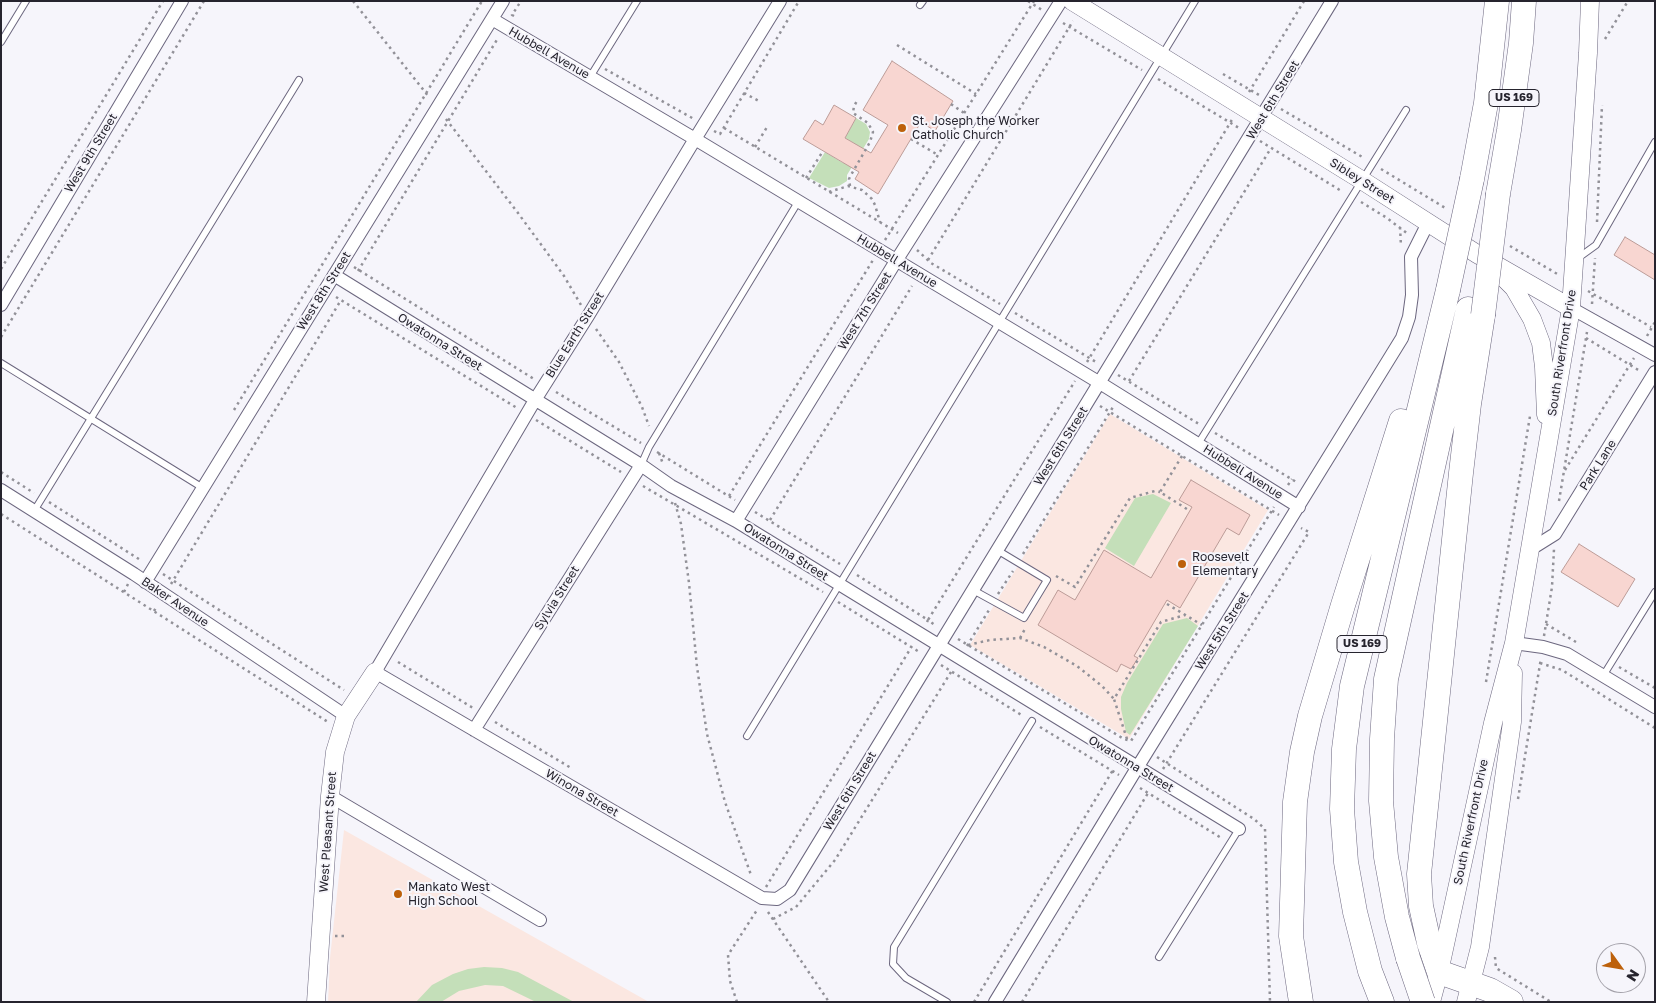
<!DOCTYPE html>
<style>
body{margin:0}
#map{position:relative;width:1656px;height:1003px;overflow:hidden;background:#f6f5fb;font-family:"Golos Text",sans-serif}
canvas{display:block}
.frame{position:absolute;inset:0;border:2px solid #26242e;pointer-events:none}
.north{position:absolute;left:1596px;top:943px;width:50px;height:50px;box-sizing:border-box;background:#f6f5fb;border:1px solid #a3a1a9;border-radius:50%;rotate:122deg;font-size:14px;font-weight:700;line-height:20px;text-align:center;color:#26242e}
.north::after{content:'';display:block;margin:auto;width:18px;height:22px;background:#bd610b;clip-path:polygon(50% 0,100% 100%,50% 72%,0 100%)}
</style>
<div id="map">
<canvas width="1656" height="1003"></canvas>
<div class="frame"></div>
<div class="north">N</div>
</div>
<script>
const ctx = document.querySelector('canvas').getContext('2d');
ctx.lineJoin = 'round';
function fill(path, color) { ctx.fillStyle = color; ctx.fill(path, 'evenodd'); }
const poly = rows => new Path2D(rows.map(r => 'M' + r).join(''));
function stroke(path, color, width, dash) { ctx.strokeStyle = color; ctx.lineWidth = width; ctx.lineCap = dash ? 'butt' : 'round'; ctx.setLineDash(dash || []); ctx.stroke(path); }
function label(font, color, halo, rows, align = 'center') {
  ctx.font = font + ' "Golos Text",sans-serif'; ctx.lineWidth = 4; ctx.setLineDash([]); ctx.textBaseline = 'middle'; ctx.strokeStyle = halo; ctx.fillStyle = color; for (const [text, x, y, turn = 0] of rows) {
    ctx.save(); ctx.translate(x, y); ctx.rotate((+turn || 0) * Math.PI / 180); ctx.textAlign = isNaN(turn) ? turn : align; if (halo) ctx.strokeText(text, 0, 0); ctx.fillText(text, 0, 0); ctx.restore();
  }
}
const education = poly([
 [1110,414,1268,510,1129,739,970,645],
 [344,830,649,1002,328,1002,330,958]
]);
const green = poly([
 [856,118,866,124,870,132,869,139,847,175,847,181,839,186,829,188,809,178,825,152,843,163,855,144,845,138],
 [1153,494,1171,503,1134,566,1105,548,1135,498],
 [1187,618,1198,626,1130,735,1126,732,1121,709,1121,697,1127,683,1163,624],
 [484,967,502,968,518,972,574,1002,536,1002,503,986,485,985,459,991,441,1002,416,1002,432,985,453,974,468,969]
]);
const building = poly([
 [892,61,953,101,935,131,921,122,878,194,855,179,859,172,803,139,815,120,823,125,834,105,856,118,845,138,871,153,888,125,863,110,892,61],
 [1625,237,1655,255,1655,280,1614,255,1625,237],
 [1191,480,1250,515,1239,535,1227,528,1180,608,1167,600,1134,656,1138,658,1131,669,1121,664,1117,672,1038,625,1058,590,1075,600,1104,550,1151,578,1192,507,1179,500,1191,480],
 [1579,544,1635,579,1618,607,1561,572,1579,544]
]);
const path = poly([
 [353,1,429,97],
 [1028,1,1042,10],
 [514,16,512,15,521,1],
 [1063,23,1142,70],
 [1605,39,1628,1],
 [897,45,976,94],
 [605,69,694,119],
 [1223,74,1259,95],
 [1158,79,1239,128],
 [1249,92,1304,1],
 [744,93,759,101],
 [951,104,964,113],
 [1281,109,1364,158],
 [446,119,518,213,564,276,581,305],
 [724,128,898,233],
 [714,131,720,134,799,1],
 [911,139,938,155],
 [1260,141,1343,192],
 [755,147,767,127],
 [1381,169,1447,209],
 [806,178,823,151],
 [850,186,849,179,851,175,870,142,873,132,868,123,853,113,854,106,857,101],
 [829,192,848,186,862,190,872,199,875,205,880,222],
 [1361,202,1387,218,1408,234],
 [1597,222,1602,105],
 [1400,227,1401,246],
 [885,240,1034,1],
 [1510,246,1559,275],
 [917,250,931,263,1000,304],
 [928,260,1073,21],
 [354,267,534,379],
 [1,269,163,1],
 [358,271,498,38],
 [1588,291,1651,327],
 [336,297,517,408],
 [1592,304,1595,258],
 [1015,313,1096,362],
 [596,329,619,362,642,407,649,426],
 [1647,336,1655,322],
 [1,337,204,1],
 [1586,338,1640,371],
 [1087,362,1233,118],
 [1118,375,1199,424],
 [1129,381,1271,148],
 [556,392,641,443],
 [1100,406,1279,515],
 [234,410,482,1],
 [536,420,621,472],
 [1215,433,1298,483],
 [657,452,735,500],
 [659,453,663,464],
 [1182,456,1160,492,1190,511],
 [1565,470,1634,358],
 [1,472,34,493],
 [1288,485,1292,479],
 [643,486,823,592],
 [729,496,873,260],
 [1559,501,1587,332],
 [49,502,142,561],
 [675,503,681,524,689,583,697,667,707,734,725,802,751,875],
 [755,512,840,564],
 [1,514,328,722],
 [770,520,912,286],
 [1023,554,1113,407],
 [163,574,344,690],
 [857,575,928,620,1075,381],
 [1056,576,1075,587,1130,498,1155,491,1160,492],
 [171,584,341,300],
 [124,592,128,584],
 [998,594,1013,571],
 [838,602,921,653],
 [1167,604,1202,625],
 [154,611,157,606],
 [927,622,928,620,936,626],
 [1546,624,1576,642],
 [1544,636,1552,587,1554,549],
 [1020,638,1026,627],
 [958,639,1124,739,1131,741,1274,507],
 [968,645,990,640,1020,638,1044,647,1077,666,1102,686,1114,699],
 [967,646,989,610],
 [398,662,473,708],
 [1540,663,1562,670,1655,728],
 [941,665,1023,716],
 [1619,667,1655,688],
 [1486,682,1530,416],
 [495,722,571,768],
 [1040,727,1119,775],
 [1127,739,1114,699,1161,622,1185,615],
 [1157,757,1254,819,1265,829,1270,1002],
 [1163,769,1309,532,1301,528],
 [1140,788,1223,839],
 [1518,799,1541,658],
 [766,887,912,646],
 [768,912,829,1002],
 [773,919,796,907,835,860,951,672],
 [335,936,344,936],
 [1495,957,1496,968,1551,1002],
 [737,1002,730,981,728,955,757,910],
 [974,1002,1113,770],
 [1022,1002,1148,793]
]);
const lane = poly([
 [920,5,923,1],
 [1,42,26,1],
 [590,77,637,1],
 [1578,258,1596,245,1655,142],
 [1,363,203,488],
 [1198,444,1406,110],
 [641,465,649,447,798,202],
 [34,511,299,80],
 [973,590,1024,618,1047,580,997,550],
 [1603,676,1655,592],
 [747,736,1195,1],
 [1159,957,1239,829],
 [947,1002,906,978,893,964,894,947,1032,721]
]);
const street = poly([
 [780,1,695,139,588,316,535,400,375,672,762,898,777,899,790,890,1332,1],
 [492,19,695,139,1100,383,1299,507],
 [334,275,641,465,671,486,736,521,1239,829],
 [1,305,182,1],
 [1571,308,1655,355],
 [1,490,134,574,346,716],
 [736,521,896,261,1061,1],
 [1531,549,1555,534,1655,372],
 [145,582,503,1],
 [1514,643,1543,647,1567,654,1655,707],
 [474,730,641,465],
 [330,796,540,920],
 [995,1002,1137,768,1402,338,1409,317,1412,295,1411,257,1428,223]
]);
const secondary = poly([
 [1072,1,1363,181,1477,254,1571,308],
 [1500,274,1514,288,1532,319,1541,343,1544,367,1546,415],
 [316,1002,330,796,335,752,346,716,375,672],
 [1431,1002,1439,972,1493,723,1514,643,1571,308,1588,53,1590,1],
 [1466,1002,1480,947,1512,722,1513,673]
]);
const highway = poly([
 [1472,179,1486,103,1497,1],
 [1498,194,1509,130,1521,43,1524,1],
 [1483,315,1469,404,1461,473,1419,874,1421,906,1429,943,1439,972,1490,990,1511,1002],
 [1408,958,1397,917,1386,857,1381,801,1382,739,1386,679,1468,309],
 [1301,1002,1291,936,1295,802,1302,752,1310,716,1343,605,1401,421],
 [1382,1002,1370,971,1355,912,1346,862,1342,809,1344,749,1352,686,1448,290]
]);
const highwayBridge = poly([
 [1448,290,1472,179],
 [1483,315,1498,194],
 [1408,958,1423,1002]
]);
const markers = [
 [902,128,5,"#bd610b"],
 [1182,564,5,"#bd610b"],
 [398,894,5,"#bd610b"]
];
const shields = [
 [1514,98,50],
 [1362,644,50]
];
const shieldNames = [
 ["US 169",1514,98],
 ["US 169",1362,644]
];
const streetNames = [
 ["Hubbell Avenue",549,53,30],
 ["West 6th Street",1273,100,-59],
 ["West 9th Street",91,153,-59],
 ["Sibley Street",1362,181,32],
 ["Hubbell Avenue",897,261,31],
 ["West 8th Street",324,291,-58],
 ["West 7th Street",865,311,-58],
 ["Blue Earth Street",575,335,-58],
 ["Owatonna Street",440,342,32],
 ["South Riverfront Drive",1562,353,-81],
 ["West 6th Street",1061,446,-58],
 ["Park Lane",1598,465,-58],
 ["Hubbell Avenue",1243,472,32],
 ["Owatonna Street",786,552,32],
 ["Sylvia Street",557,598,-58],
 ["Baker Avenue",175,602,34],
 ["West 5th Street",1222,631,-58],
 ["Owatonna Street",1131,764,31],
 ["West 6th Street",850,791,-59],
 ["Winona Street",582,793,30],
 ["South Riverfront Drive",1471,822,-78],
 ["West Pleasant Street",328,832,-86]
];
const poiNames = [
 ["St. Joseph the Worker",912,121],
 ["Catholic Church",912,135],
 ["Roosevelt",1192,557],
 ["Elementary",1192,571],
 ["Mankato West",408,887],
 ["High School",408,901]
];
fill(education, '#fbe7e1');
fill(green, '#c4dfb9');
fill(building, '#f8d6d1');
stroke(building, '#bc9c98', 1);
stroke(lane, '#6c677f', 8);
stroke(street, '#6c677f', 14);
stroke(secondary, '#6c677f', 19);
stroke(highway, '#6c677f', 25);
stroke(path, '#929198', 2.5, [2.5, 4]);
stroke(lane, '#fff', 6);
stroke(street, '#fff', 12);
stroke(secondary, '#fff', 18);
stroke(highway, '#fff', 24);
stroke(highwayBridge, '#6c677f', 25, []);
stroke(highwayBridge, '#fff', 24);
for (const [x, y, r, color] of markers) { const dot = new Path2D(); dot.arc(x, y, r, 0, 2 * Math.PI); ctx.fillStyle = color; ctx.fill(dot); stroke(dot, '#f6f5fb', 2); }
for (const [x, y, w] of shields) { const box = new Path2D(); box.roundRect(x - w / 2, y - 8.5, w, 17, 4); ctx.fillStyle = '#f6f5fb'; ctx.fill(box); stroke(box, '#26242e', 1); }
label('bold 11px', '#26242e', null, shieldNames);
label('12px', '#26242e', '#f6f5fb', streetNames);
label('12px', '#26242e', '#f6f5fb', poiNames, 'left');
</script>
